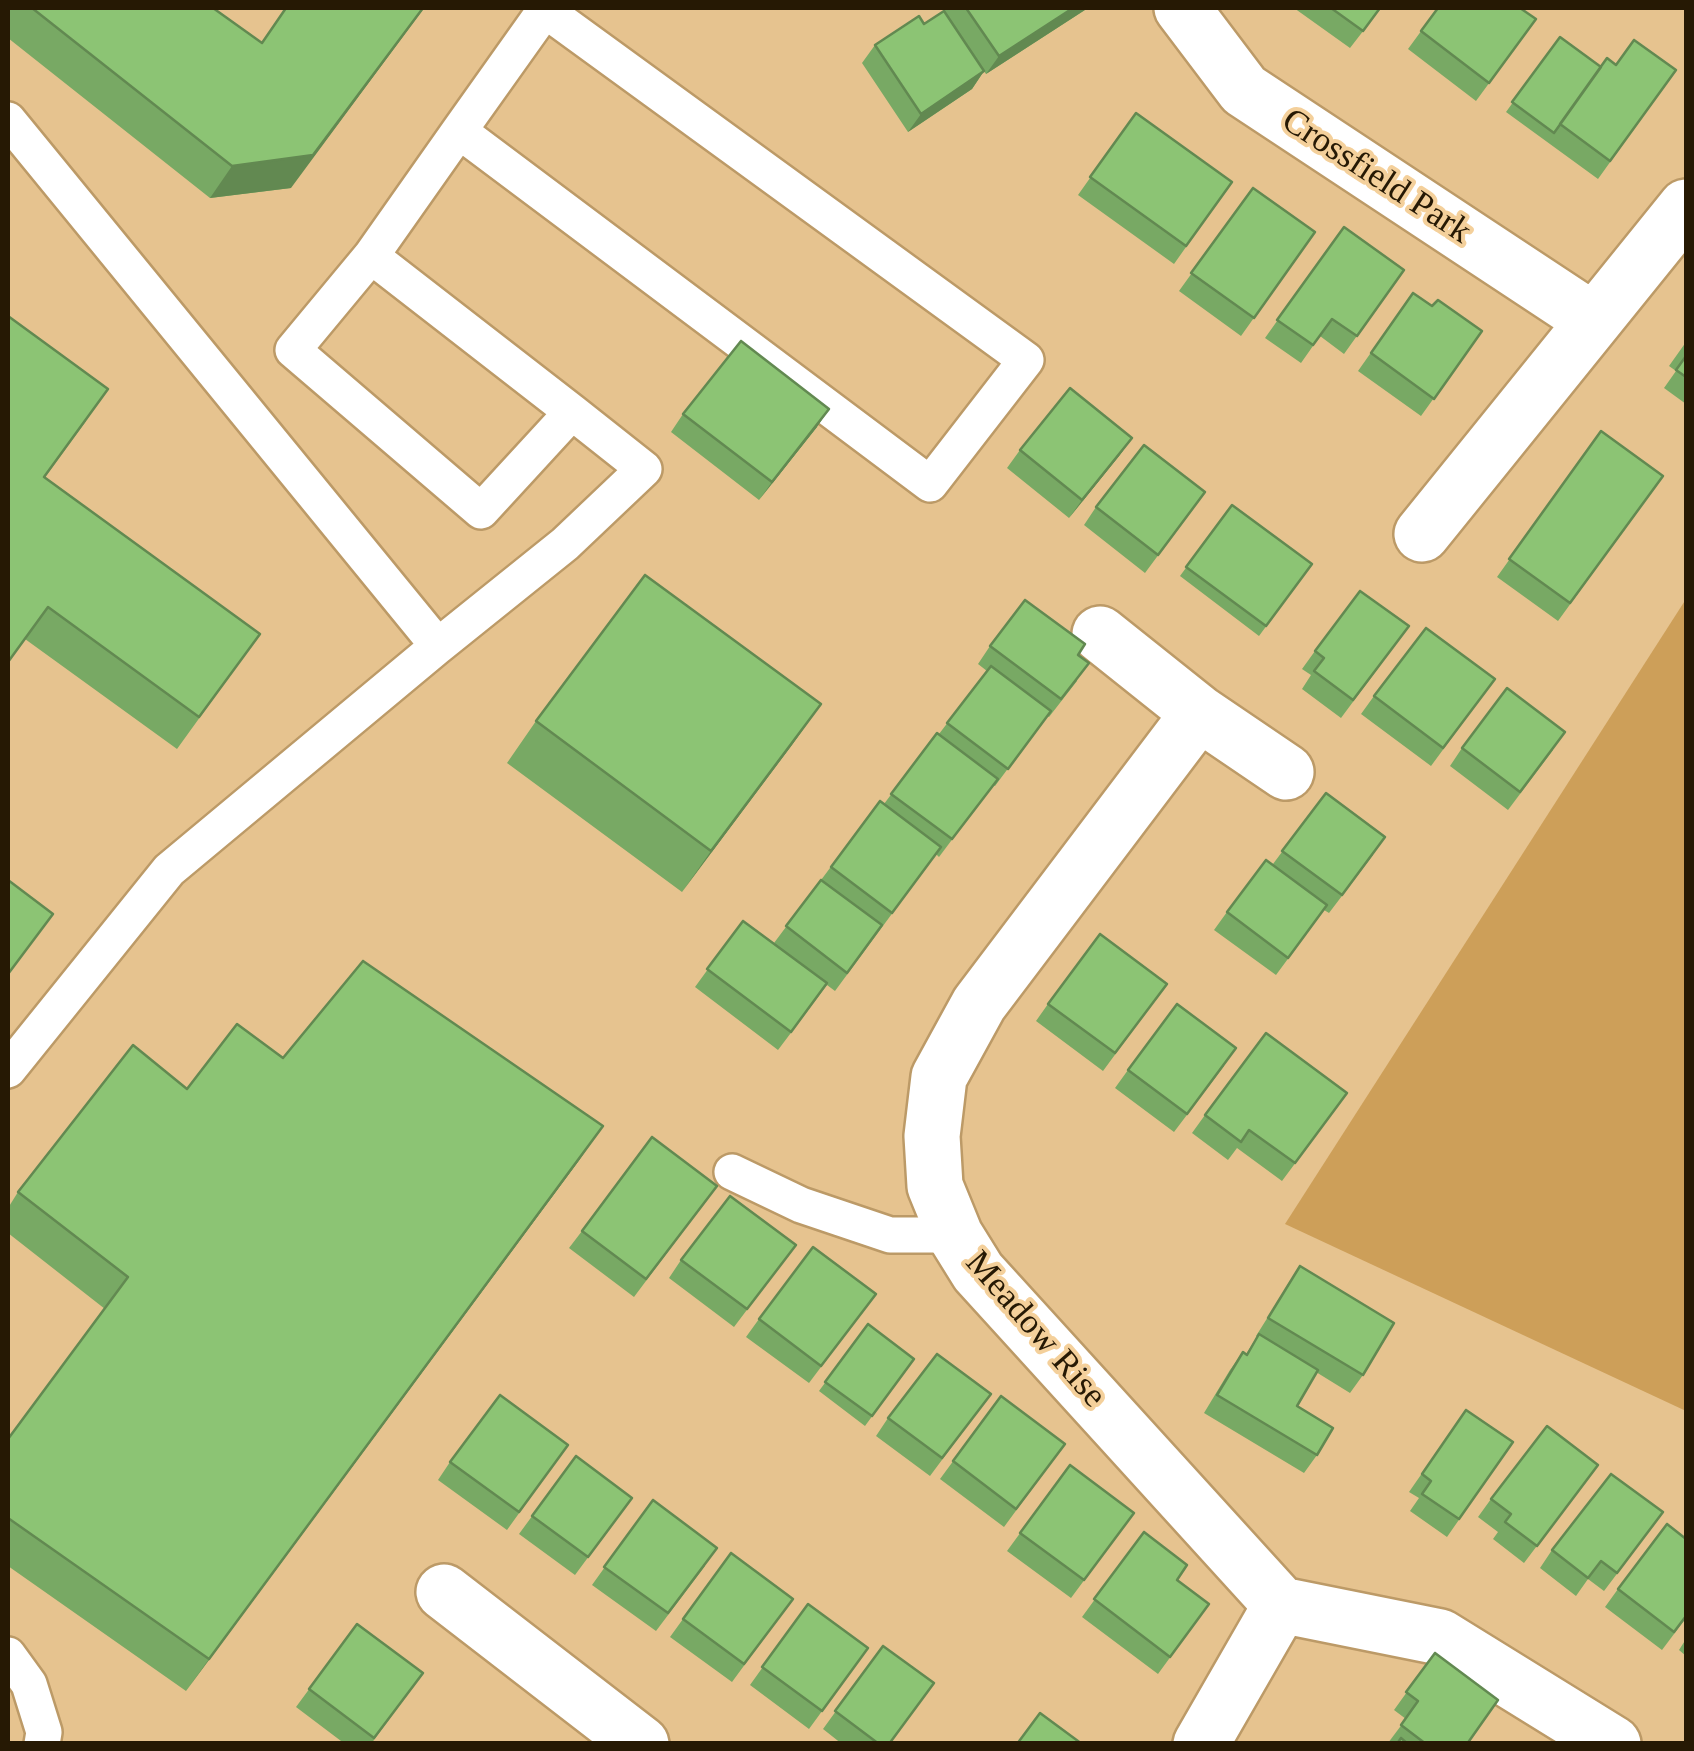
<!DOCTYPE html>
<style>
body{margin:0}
#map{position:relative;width:1694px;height:1751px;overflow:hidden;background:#e6c38f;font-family:Georgia,serif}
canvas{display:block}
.frame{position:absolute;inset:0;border:10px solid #261904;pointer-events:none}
</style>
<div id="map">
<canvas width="1694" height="1751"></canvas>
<div class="frame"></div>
</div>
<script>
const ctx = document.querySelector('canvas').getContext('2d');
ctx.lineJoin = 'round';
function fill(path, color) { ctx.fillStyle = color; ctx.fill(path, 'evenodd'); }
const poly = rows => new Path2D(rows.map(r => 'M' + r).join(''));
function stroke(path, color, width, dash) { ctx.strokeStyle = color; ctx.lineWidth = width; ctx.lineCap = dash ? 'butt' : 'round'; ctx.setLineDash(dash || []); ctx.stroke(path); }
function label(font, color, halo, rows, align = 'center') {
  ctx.font = font + ' Georgia,serif'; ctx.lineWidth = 8; ctx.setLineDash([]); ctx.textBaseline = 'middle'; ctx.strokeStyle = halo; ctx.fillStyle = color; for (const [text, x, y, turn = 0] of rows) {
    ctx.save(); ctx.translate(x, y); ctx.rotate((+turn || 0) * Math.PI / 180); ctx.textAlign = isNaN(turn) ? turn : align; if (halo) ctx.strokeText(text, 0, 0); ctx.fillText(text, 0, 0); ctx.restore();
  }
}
const green = poly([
 [1686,599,1686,1411,1285,1224]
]);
const lane = poly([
 [8,120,438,646,169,870,8,1070],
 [371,256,459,131,545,10,1026,360,930,484,459,131],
 [438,646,565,544,644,469,572,412,371,256,293,350,481,511,572,412],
 [732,1172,801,1205,890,1235,955,1235],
 [8,1655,29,1684,44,1732,42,1744]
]);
const street = poly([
 [1182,8,1244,90,1594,321],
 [1422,534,1686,207],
 [1100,634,1199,713,1286,772],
 [1199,713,979,1004,939,1077,932,1136,935,1186,955,1235,978,1272,1281,1605,1440,1637,1613,1744],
 [444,1592,641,1744],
 [1201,1744,1281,1605]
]);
const wall = poly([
 [8,8,213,8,291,188,210,198,8,38],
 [941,8,1088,8,986,74,984,71,972,89,908,132,862,63,875,45,924,24,944,11],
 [1294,8,1381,8,1350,48],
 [1438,8,1536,19,1476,101,1408,49],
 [1560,37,1601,67,1616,65,1676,70,1598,179,1506,112],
 [1136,113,1232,182,1174,264,1078,195],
 [1253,188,1315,232,1241,336,1179,291],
 [1344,227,1404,270,1344,354,1320,336,1301,363,1265,338],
 [1413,293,1432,306,1482,331,1421,416,1358,371],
 [8,316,86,421,45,477,260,634,177,749,25,639],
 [1686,342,1686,404,1664,388,1676,371,1669,366],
 [683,414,817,427,759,500,671,432],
 [1601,431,1663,476,1558,621,1497,577],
 [1132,438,1119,456,1069,518,1007,468,1020,450],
 [1205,492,1145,573,1084,525,1096,507],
 [1232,505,1312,564,1259,636,1180,576],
 [1396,644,1341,718,1302,689,1311,675,1302,669,1315,651],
 [990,646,1078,655,1077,681,1049,717,1047,716,995,786,993,785,939,857,936,854,835,991,827,985,778,1050,695,987,743,921,774,943,880,801,884,804,937,733,939,734,987,671,978,664],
 [1495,679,1431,766,1361,714,1374,696],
 [821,704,682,892,507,763,536,721],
 [1462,748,1553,750,1508,810,1450,766],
 [1326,793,1373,855,1329,913,1324,910,1276,975,1214,930,1227,912,1273,864],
 [1167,984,1103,1071,1036,1021,1048,1004],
 [283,1058,580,1159,186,1691,8,1566,8,1439,105,1309,8,1233,8,1208,18,1192,187,1089],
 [1224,1066,1174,1132,1115,1088,1128,1070],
 [1334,1111,1282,1181,1237,1148,1228,1160,1192,1133,1205,1115],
 [717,1186,634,1297,569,1248,582,1231],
 [796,1245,734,1327,669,1278,681,1260],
 [1300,1266,1363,1375,1350,1393,1316,1372,1297,1406,1317,1455,1304,1473,1204,1413,1230,1370,1243,1352,1246,1354,1257,1337,1256,1336],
 [863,1311,809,1383,746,1337,759,1319],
 [868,1324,914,1359,865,1426,819,1391],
 [991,1394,930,1476,876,1436,888,1418],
 [1001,1396,1065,1444,1004,1527,940,1479],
 [1466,1410,1513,1442,1447,1537,1410,1511,1419,1498,1409,1492],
 [568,1445,507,1530,438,1480,450,1462],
 [576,1456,632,1498,575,1575,519,1534],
 [1070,1465,1134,1513,1071,1598,1007,1551],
 [1598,1465,1524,1563,1493,1539,1498,1532,1478,1517,1491,1499],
 [653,1500,705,1566,656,1631,592,1585],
 [1650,1530,1604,1591,1588,1579,1576,1596,1540,1568,1552,1550],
 [1144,1532,1177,1580,1209,1604,1158,1674,1082,1617],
 [1618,1589,1686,1618,1662,1650,1605,1607],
 [793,1599,732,1682,670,1637,683,1619],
 [808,1604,868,1648,809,1729,750,1685],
 [357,1624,423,1673,371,1744,345,1744,296,1707],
 [1686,1639,1686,1656,1679,1650],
 [883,1646,890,1744,842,1744,823,1729],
 [1435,1653,1467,1744,1388,1743,1406,1719,1394,1710]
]);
const shadedWall = poly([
 [423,8,424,8,291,188,210,198,232,166],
 [1073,8,1088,8,986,74,999,56],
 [984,71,972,89,908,132,921,114],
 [829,409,817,427,759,500,772,482],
 [1132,438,1119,456,1069,518,1082,500],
 [821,704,792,745,682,892,711,851],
 [603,1126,580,1159,186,1691,209,1659]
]);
const building = poly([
 [32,8,213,8,262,43,286,8,423,8,313,155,232,166,32,8],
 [966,8,1073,8,999,56,966,8],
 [1331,8,1380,8,1363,31,1331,8],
 [1438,8,1520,8,1536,19,1489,83,1421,31,1438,8],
 [944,11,984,71,921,114,875,45,919,16,924,24,944,11],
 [1560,37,1601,67,1554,133,1512,102,1560,37],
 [1634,40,1676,70,1610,161,1560,124,1607,58,1616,65,1634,40],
 [1136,113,1232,182,1186,246,1090,177,1136,113],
 [1253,188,1315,232,1254,318,1191,273,1253,188],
 [1344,227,1404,270,1357,336,1332,319,1313,345,1277,320,1344,227],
 [1413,293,1432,306,1438,300,1482,331,1434,399,1371,353,1413,293],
 [8,316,108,389,44,477,260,634,199,717,48,607,8,662,8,316],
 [741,341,829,409,772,482,683,414,741,341],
 [1686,356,1686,377,1676,370,1686,356],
 [1070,388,1132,438,1082,500,1020,450,1070,388],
 [1601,431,1663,476,1570,603,1509,559,1601,431],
 [1144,445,1205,492,1158,555,1096,507,1144,445],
 [1232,505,1312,564,1266,626,1186,567,1232,505],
 [645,575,821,704,711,851,536,721,645,575],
 [1360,591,1409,626,1353,700,1314,671,1324,658,1315,651,1360,591],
 [1025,600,1085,644,1078,655,1089,663,1061,699,990,646,1025,600],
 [1426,628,1495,679,1443,748,1374,696,1426,628],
 [991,666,1051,711,1008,769,947,723,991,666],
 [1507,688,1565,732,1520,792,1462,748,1507,688],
 [937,733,998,779,952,839,891,794,937,733],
 [1326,793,1385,837,1342,895,1282,851,1326,793],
 [880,801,941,847,892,913,831,867,880,801],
 [1266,860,1327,905,1288,958,1227,912,1266,860],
 [8,880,53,914,8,974,8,880],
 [821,880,882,925,847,973,786,926,821,880],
 [743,921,827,983,791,1032,707,969,743,921],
 [1100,934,1167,984,1115,1053,1048,1004,1100,934],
 [363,961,603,1126,209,1659,8,1518,8,1439,128,1277,18,1192,133,1045,187,1089,237,1024,283,1058,363,961],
 [1177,1004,1236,1048,1187,1114,1128,1070,1177,1004],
 [1266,1033,1347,1093,1295,1163,1249,1130,1241,1142,1205,1115,1266,1033],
 [652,1137,717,1186,646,1279,582,1231,652,1137],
 [730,1196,796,1245,747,1309,681,1260,730,1196],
 [813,1247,876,1294,821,1366,759,1319,813,1247],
 [1300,1266,1394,1323,1363,1375,1268,1318,1300,1266],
 [868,1324,914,1359,872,1416,825,1382,868,1324],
 [1259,1334,1318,1370,1297,1406,1333,1428,1317,1455,1217,1395,1243,1352,1247,1355,1259,1334],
 [937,1354,991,1394,942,1458,888,1418,937,1354],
 [500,1395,568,1445,519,1512,450,1462,500,1395],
 [1001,1396,1065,1444,1016,1509,953,1461,1001,1396],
 [1466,1410,1513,1442,1459,1519,1422,1494,1431,1481,1422,1474,1466,1410],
 [1547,1426,1598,1465,1537,1546,1505,1522,1511,1514,1491,1499,1547,1426],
 [576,1456,632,1498,588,1557,532,1516,576,1456],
 [1070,1465,1134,1513,1084,1580,1020,1533,1070,1465],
 [1611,1474,1663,1512,1617,1573,1601,1561,1588,1578,1552,1550,1611,1474],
 [653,1500,717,1548,668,1613,604,1567,653,1500],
 [1667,1524,1686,1539,1686,1616,1674,1632,1618,1589,1667,1524],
 [1144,1532,1187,1565,1177,1580,1209,1604,1170,1657,1094,1599,1144,1532],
 [731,1553,793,1599,744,1664,683,1619,731,1553],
 [808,1604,868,1648,822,1711,762,1667,808,1604],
 [357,1624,423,1673,374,1738,309,1689,357,1624],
 [883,1646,934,1683,889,1744,879,1744,835,1711,883,1646],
 [1435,1653,1498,1700,1467,1744,1426,1744,1401,1725,1418,1701,1406,1692,1435,1653],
 [1040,1713,1082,1744,1017,1744,1040,1713],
 [1401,1738,1408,1744,1397,1744,1401,1738]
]);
const streetNames = [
 ["Crossfield Park",1376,177,33],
 ["Meadow Rise",1035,1330,49]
];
fill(green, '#cd9f59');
stroke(lane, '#bc9a67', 40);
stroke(street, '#bc9a67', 60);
stroke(lane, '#fff', 35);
stroke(street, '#fff', 55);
fill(wall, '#78a964');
fill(shadedWall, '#628951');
fill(building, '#8cc474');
stroke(building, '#628951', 2.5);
label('35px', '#261904', '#f4d09b', streetNames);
</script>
